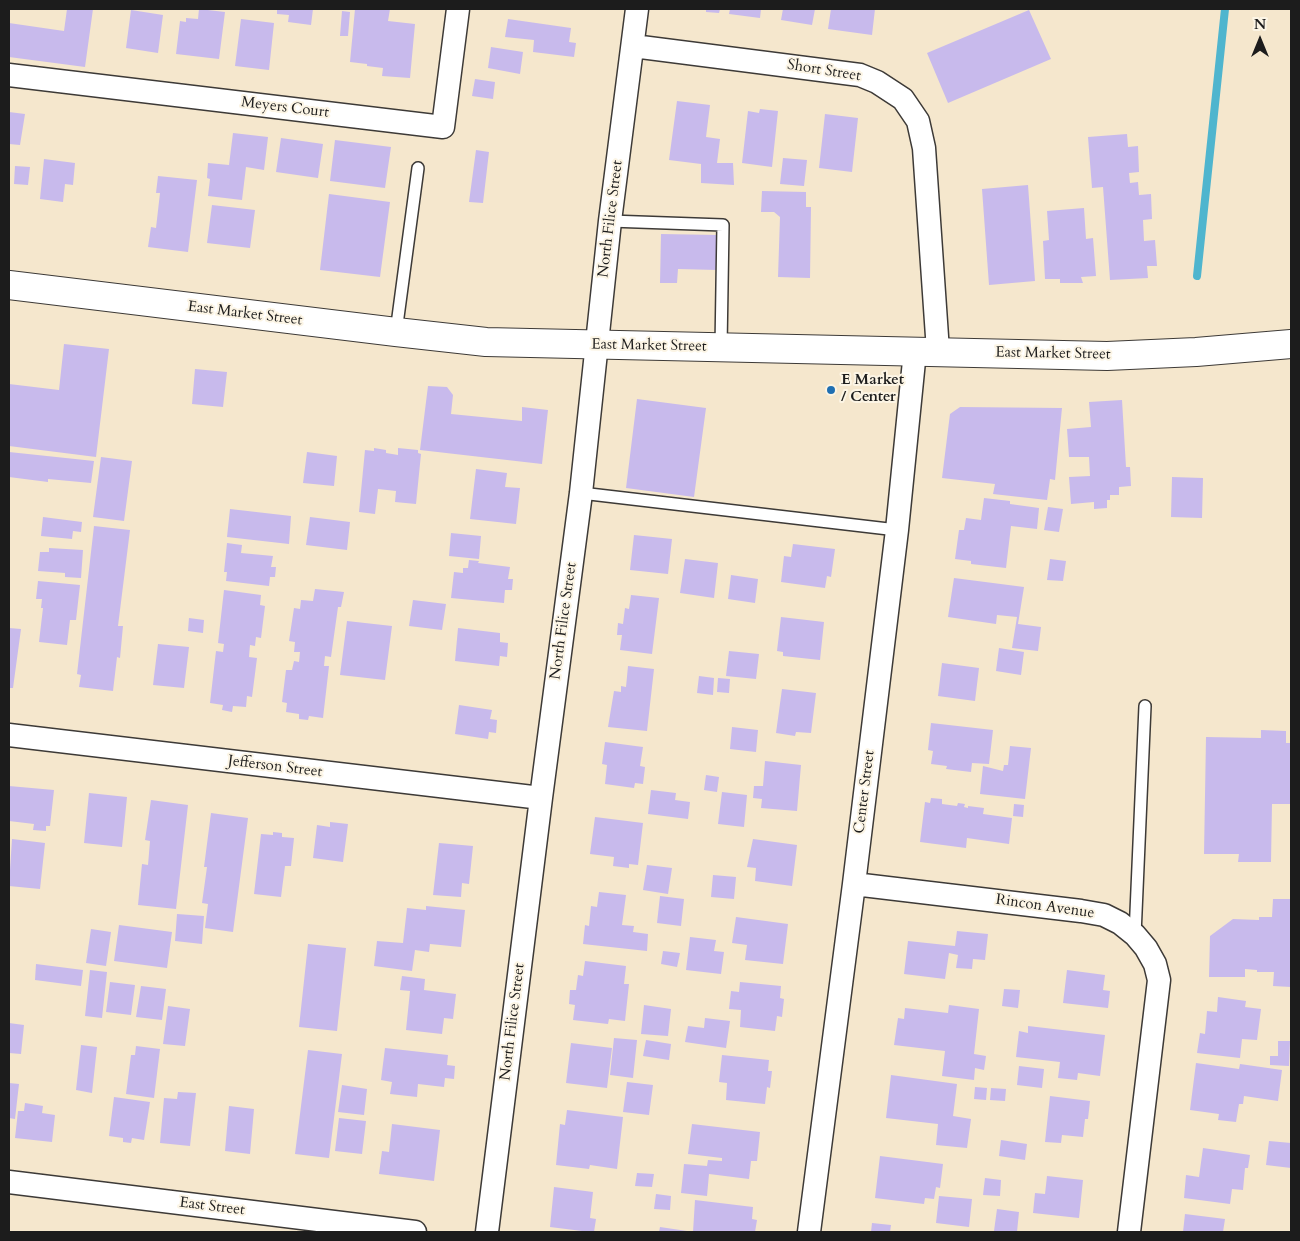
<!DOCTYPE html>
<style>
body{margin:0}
#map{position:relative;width:1300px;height:1241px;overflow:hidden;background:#f5e7cd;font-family:Cardo,serif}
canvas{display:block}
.frame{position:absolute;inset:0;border:10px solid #1c1c1c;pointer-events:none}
.north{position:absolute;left:1235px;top:15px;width:50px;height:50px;-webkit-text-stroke:4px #fcf5e5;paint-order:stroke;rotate:0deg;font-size:14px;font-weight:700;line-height:20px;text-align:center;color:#1c1c1c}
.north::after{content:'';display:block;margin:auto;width:18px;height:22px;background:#1c1c1c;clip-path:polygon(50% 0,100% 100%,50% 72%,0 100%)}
</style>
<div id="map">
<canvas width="1300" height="1241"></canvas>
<div class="frame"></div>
<div class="north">N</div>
</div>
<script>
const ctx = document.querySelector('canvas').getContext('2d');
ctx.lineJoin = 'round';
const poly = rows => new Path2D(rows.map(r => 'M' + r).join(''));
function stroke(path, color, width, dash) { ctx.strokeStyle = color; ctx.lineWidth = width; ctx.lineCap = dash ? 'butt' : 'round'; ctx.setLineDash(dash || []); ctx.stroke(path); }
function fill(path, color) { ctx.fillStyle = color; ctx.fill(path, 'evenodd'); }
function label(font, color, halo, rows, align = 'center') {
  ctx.font = font + ' Cardo,serif'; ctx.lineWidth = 4; ctx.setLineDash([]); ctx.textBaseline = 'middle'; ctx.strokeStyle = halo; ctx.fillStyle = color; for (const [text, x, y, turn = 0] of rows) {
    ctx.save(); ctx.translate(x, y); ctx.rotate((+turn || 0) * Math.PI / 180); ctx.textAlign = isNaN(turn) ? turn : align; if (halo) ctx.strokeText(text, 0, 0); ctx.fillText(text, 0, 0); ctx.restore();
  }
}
const stream = poly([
 [1197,276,1225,9]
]);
const building = poly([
 [67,9,93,9,85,67,9,57,9,23,64,31],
 [199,9,225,12,219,59,176,54,180,21,186,22,186,18,198,19],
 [277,9,313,9,311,25,288,22,289,15,277,14],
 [355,9,390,9,388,21,415,24,410,78,382,76,383,68,367,66,367,64,350,62],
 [706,9,720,9,719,13,706,12],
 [730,9,761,9,760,18,729,14],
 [783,9,815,9,812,25,781,20],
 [831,9,875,9,872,35,828,29],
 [131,10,163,15,158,53,126,48],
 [1029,10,1051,59,948,103,927,53],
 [342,11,350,12,348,36,340,36],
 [241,19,274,23,269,70,235,66],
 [508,19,571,28,569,42,576,43,574,57,533,52,534,40,505,37],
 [491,47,523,52,520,74,488,68],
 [475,79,495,82,493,99,472,96],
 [677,101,710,105,706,137,720,139,717,163,733,163,734,185,701,183,701,164,669,160],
 [760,109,778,111,772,167,742,163,748,111,759,113],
 [9,112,25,114,20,145,9,144],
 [825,114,858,118,852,172,819,168],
 [233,133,268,137,264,170,246,167,242,200,208,196,210,179,207,178,208,163,229,165],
 [1127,134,1128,147,1138,146,1139,172,1129,173,1130,183,1138,182,1139,195,1151,194,1152,219,1143,220,1144,241,1155,240,1157,266,1147,266,1148,278,1110,280,1103,187,1092,188,1088,137],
 [281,138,323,144,318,178,276,172],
 [335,140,391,147,385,188,330,181],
 [476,150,489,152,483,203,469,202],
 [783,158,807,160,804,186,780,184],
 [44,159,75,163,73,185,65,184,63,202,40,199],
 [15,166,30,167,28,185,14,184],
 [158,176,197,180,188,252,148,247,151,227,156,228,160,193,156,193],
 [1028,185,1035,281,989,285,982,189],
 [762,191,806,192,806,207,811,207,810,278,778,277,780,217,774,212,761,212],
 [329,194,390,202,380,277,320,270],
 [212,205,255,210,250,248,207,243],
 [1084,208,1086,239,1093,238,1096,276,1081,277,1083,283,1060,283,1060,279,1045,279,1043,241,1049,240,1047,211],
 [661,234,718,235,717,270,678,269,677,283,660,283],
 [64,344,109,349,96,457,9,446,9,384,59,390],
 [195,369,227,372,223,407,192,404],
 [428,386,447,387,453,395,451,414,522,421,522,407,548,410,542,464,420,450],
 [637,399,706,408,694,497,626,488],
 [1122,400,1126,467,1130,467,1131,486,1119,487,1119,495,1110,495,1110,500,1107,500,1107,508,1094,509,1094,502,1071,504,1069,477,1090,476,1089,457,1069,457,1067,429,1091,427,1089,402],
 [960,407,1062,408,1055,480,1050,479,1047,500,993,494,995,484,942,478,950,414],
 [374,448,386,450,386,453,398,455,398,448,418,450,418,453,421,454,416,504,395,502,396,491,378,489,375,514,359,512,365,450,374,451],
 [9,452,94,461,91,483,48,479,48,482,9,477],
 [307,452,337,456,334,486,303,483],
 [101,457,132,461,124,521,93,517],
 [476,469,507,473,505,487,520,488,516,524,470,519],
 [1172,477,1203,478,1202,518,1171,517],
 [984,498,1010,501,1010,504,1039,508,1037,529,1011,526,1006,568,971,564,971,561,955,559,959,530,964,530,966,518,981,520],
 [1048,507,1063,509,1059,532,1044,530],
 [230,509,291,516,289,544,227,537],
 [43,517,82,522,81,532,73,531,72,539,41,536],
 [310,517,350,522,347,550,306,545],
 [94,526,130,530,118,626,123,626,120,658,117,657,113,691,79,687,81,675,77,674],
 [451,533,481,536,479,559,449,556],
 [634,535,672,539,668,574,630,570],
 [227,543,242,545,241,553,273,556,271,567,276,567,275,577,270,577,269,586,226,581,227,572,224,572],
 [793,544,835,549,831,577,827,576,825,588,781,582,784,556,791,557],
 [49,548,83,550,81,578,65,577,65,573,38,571,40,552,49,552],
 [685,559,718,563,714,598,680,593],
 [1050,559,1066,561,1063,581,1047,580],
 [469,560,479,561,478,563,510,567,508,579,513,579,512,590,505,590,504,603,451,598,454,572,463,573,463,568,468,568],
 [731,575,758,579,755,603,728,599],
 [954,578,1024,587,1018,624,1041,627,1038,651,1012,648,1017,617,997,615,996,624,948,617],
 [38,581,80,585,76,620,70,620,67,645,39,642,43,608,41,608,42,599,36,599],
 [315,589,344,592,341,607,338,607,331,657,325,656,324,666,329,666,323,718,309,716,308,720,299,719,299,714,286,712,287,703,282,702,286,670,292,670,294,661,299,662,300,652,294,652,295,642,289,641,294,608,300,609,301,600,313,601],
 [224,590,261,595,260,605,265,606,261,638,256,637,255,646,250,645,249,657,257,658,252,697,247,696,246,707,233,706,232,712,222,710,223,705,210,703,216,651,223,652,224,644,218,643],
 [631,595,659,598,652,654,620,650,622,635,617,635,618,623,623,624,625,608,629,609],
 [413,600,446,604,442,630,409,626],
 [781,617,824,622,820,660,783,656,783,652,777,651],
 [189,618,204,620,203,633,188,631],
 [347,621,392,626,385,680,340,675],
 [9,628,21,629,13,688,9,688],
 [458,628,500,633,500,642,508,643,507,657,500,656,499,666,455,661],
 [158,644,189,647,184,688,153,685],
 [999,648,1024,652,1021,675,996,671],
 [729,651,759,654,756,679,726,676],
 [942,663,979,668,975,701,938,696],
 [628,666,654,669,647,731,608,727,614,691,621,692,621,686,626,687],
 [699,676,714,678,713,695,697,693],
 [718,678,730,679,729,693,717,692],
 [782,689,816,693,811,733,796,732,795,736,776,733],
 [459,705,492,710,490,719,497,720,496,733,489,732,488,739,455,734],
 [931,723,993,730,989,764,972,763,971,772,946,769,947,766,931,764,933,751,928,750],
 [732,727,758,730,756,752,730,749],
 [1261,730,1286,731,1286,743,1291,743,1291,804,1272,804,1271,862,1238,862,1239,854,1204,854,1206,737,1261,738],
 [605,742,643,747,640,766,645,767,643,784,635,783,634,788,605,784,607,765,602,764],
 [1010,746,1031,748,1025,799,980,794,983,766,1003,771,1004,765,1008,765],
 [765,761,801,765,797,811,761,808,762,799,753,798,754,786,763,786],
 [706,775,719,777,717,792,704,790],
 [9,786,54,790,50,826,46,826,46,831,33,830,34,824,9,821],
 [651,790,676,793,675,800,690,802,688,819,648,814],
 [722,792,747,795,744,827,718,824],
 [89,793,127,797,122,847,84,843],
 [931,798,942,799,942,804,957,806,958,803,965,804,964,807,968,808,968,806,984,808,983,814,1012,818,1009,844,967,838,966,848,920,842,925,802,930,803],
 [151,800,188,805,176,909,138,905,142,864,148,865,150,841,145,840],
 [1014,804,1024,805,1023,817,1013,816],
 [211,813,248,818,233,932,205,928,208,904,202,903,207,867,204,867],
 [595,817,643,823,638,865,629,864,629,868,613,866,614,857,590,854],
 [330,822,348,824,343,862,313,858,317,825,330,827],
 [273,832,282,833,282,837,294,838,291,866,285,866,281,897,254,894,261,834,273,835],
 [12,839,45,843,40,889,9,886],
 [753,839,797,845,792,886,755,881,756,868,747,867],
 [439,843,473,846,469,884,462,883,461,897,433,895],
 [647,865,672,868,668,894,643,890],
 [713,875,736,877,734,899,711,897],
 [599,892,626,895,622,925,634,926,633,932,648,934,647,951,583,944,585,925,589,926,591,906,597,907],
 [660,896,684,899,681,926,657,923],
 [1273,899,1291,899,1291,987,1273,986,1274,972,1257,972,1257,970,1245,969,1245,977,1209,977,1210,936,1233,919,1259,920,1259,917,1272,917],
 [426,906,465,910,461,947,430,944,429,952,415,950,412,971,374,966,377,941,403,943,407,908,426,910],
 [177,914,204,916,202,944,175,941],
 [736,917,788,924,783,964,745,960,747,945,732,943],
 [119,925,172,932,167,968,114,961],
 [91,929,111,932,106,966,86,963],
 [957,931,988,934,985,960,973,959,972,969,956,968,958,955,949,953,945,979,904,974,908,941,955,946],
 [690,937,716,940,714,951,724,952,721,974,686,970],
 [308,944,346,948,337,1031,299,1027],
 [663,951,680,953,677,967,661,964],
 [585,961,626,966,624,984,629,984,625,1021,609,1019,608,1024,573,1020,575,1005,569,1004,570,990,576,990,578,975,583,976],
 [36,964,83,970,81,986,35,980],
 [90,970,107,972,102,1018,85,1016],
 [1067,970,1105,975,1103,990,1110,991,1108,1008,1063,1003],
 [402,976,425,979,424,990,456,994,453,1019,444,1018,442,1034,406,1030,410,991,400,990],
 [110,982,135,985,131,1015,106,1012],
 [740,982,781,986,780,998,784,999,782,1017,777,1016,775,1031,740,1027,741,1010,729,1009,731,991,739,992],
 [141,986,166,989,162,1020,136,1017],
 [1004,989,1020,990,1018,1008,1002,1006],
 [1218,997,1246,1001,1245,1007,1261,1009,1257,1040,1242,1039,1240,1058,1197,1053,1200,1033,1205,1034,1207,1011,1217,1012],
 [644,1005,671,1009,668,1036,641,1034],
 [949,1005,979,1009,974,1054,986,1056,984,1070,975,1068,974,1080,942,1076,945,1051,894,1045,898,1018,904,1019,905,1008,948,1013],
 [168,1006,190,1009,185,1046,163,1044],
 [705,1018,730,1021,726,1048,685,1042,688,1026,704,1028],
 [9,1023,24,1025,21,1054,9,1053],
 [1028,1026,1105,1035,1100,1076,1078,1073,1077,1080,1058,1078,1060,1062,1016,1057,1019,1031,1028,1033],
 [614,1038,637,1040,633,1078,610,1075],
 [646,1040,671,1044,669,1060,643,1056],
 [1278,1041,1290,1041,1289,1066,1270,1065,1270,1056,1278,1056],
 [571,1043,612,1048,607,1088,566,1083],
 [81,1045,97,1047,92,1093,76,1090],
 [136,1046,160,1049,154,1098,126,1094,131,1055,135,1055],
 [385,1048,448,1055,447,1065,455,1066,454,1079,445,1078,444,1087,418,1084,417,1097,390,1094,392,1082,381,1080],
 [308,1050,342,1054,329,1158,295,1154],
 [722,1055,769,1060,768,1071,772,1071,770,1088,767,1087,765,1104,726,1100,727,1083,719,1082],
 [1196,1063,1239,1069,1240,1064,1282,1070,1278,1101,1244,1096,1243,1104,1239,1104,1236,1122,1218,1120,1219,1114,1190,1110],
 [1019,1066,1044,1069,1042,1088,1017,1085],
 [891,1075,957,1084,953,1116,971,1119,967,1148,936,1145,938,1124,886,1118],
 [627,1082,653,1085,649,1115,623,1112],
 [9,1083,19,1084,15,1119,9,1118],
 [342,1085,367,1089,364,1115,338,1112],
 [975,1087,987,1088,986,1100,974,1099],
 [991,1088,1006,1089,1005,1101,990,1100],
 [178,1092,196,1093,190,1146,160,1143,164,1098,177,1099],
 [1050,1096,1090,1101,1088,1119,1085,1119,1083,1137,1062,1135,1061,1143,1045,1142],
 [114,1097,150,1102,144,1140,132,1138,131,1143,123,1142,123,1138,109,1136],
 [25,1103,43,1106,42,1113,55,1115,52,1142,15,1138,18,1111,24,1111],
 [229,1106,254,1109,250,1154,225,1151],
 [567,1110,623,1117,617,1169,590,1165,589,1169,556,1165,560,1124,565,1125],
 [339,1118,366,1121,362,1154,335,1151],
 [392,1124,440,1130,434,1181,379,1174,382,1151,389,1152],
 [692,1124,760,1132,757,1161,751,1161,749,1179,709,1174,707,1196,681,1193,684,1164,707,1166,708,1160,722,1161,722,1158,688,1154],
 [1001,1140,1027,1144,1025,1160,999,1156],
 [1269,1141,1291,1143,1291,1168,1266,1165],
 [1203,1148,1250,1155,1248,1168,1245,1168,1243,1190,1232,1189,1230,1204,1184,1198,1186,1175,1199,1177],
 [880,1156,943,1164,940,1188,936,1187,934,1199,925,1198,924,1204,875,1198],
 [637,1173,654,1174,652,1187,635,1186],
 [1047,1176,1083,1180,1079,1218,1033,1213,1035,1193,1045,1194],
 [985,1178,1001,1180,1000,1196,983,1195],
 [554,1187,593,1192,590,1218,596,1219,594,1232,582,1232,582,1231,550,1227],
 [656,1194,671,1196,670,1210,654,1209],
 [939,1196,972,1199,969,1227,936,1223],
 [695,1200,753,1207,752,1219,757,1220,755,1232,693,1232],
 [997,1209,1019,1212,1017,1232,994,1231],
 [1185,1214,1225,1219,1223,1232,1183,1232],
 [872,1223,891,1225,890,1232,871,1232],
 [660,1227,687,1231,687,1232,659,1232]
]);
const lane = poly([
 [610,221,723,225,721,347],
 [396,332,418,168],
 [581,493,897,530],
 [1135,935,1145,706]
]);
const street = poly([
 [633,46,860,75,877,82,903,99,918,121,924,148,938,351],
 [9,75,443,127,458,9],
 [9,735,541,798],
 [854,884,1081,911,1104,915,1120,923,1135,935,1146,948,1155,964,1159,980,1129,1232],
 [9,1182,415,1232],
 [487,1232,541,798,581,493,610,221,637,9],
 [809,1232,854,884,897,530,915,351]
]);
const secondary = poly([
 [9,285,396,332,486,342,1107,356,1196,352,1291,344]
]);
const markers = [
 [831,390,5,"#1f6fb2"]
];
const streetNames = [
 ["Short Street",824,71,9],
 ["Meyers Court",285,108,7],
 ["North Filice Street",611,219,-83],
 ["East Market Street",245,314,7],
 ["East Market Street",649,346,1],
 ["East Market Street",1053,354,1],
 ["North Filice Street",564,621,-82],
 ["Jefferson Street",275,767,7],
 ["Center Street",865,792,-83],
 ["Rincon Avenue",1045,907,8],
 ["North Filice Street",513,1022,-83],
 ["East Street",212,1207,7]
];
const poiNames = [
 ["E Market",841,381],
 ["/ Center",841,398]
];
stroke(stream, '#4fb5ce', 8);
fill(building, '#c8baec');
stroke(lane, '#3d3a37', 14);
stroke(street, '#3d3a37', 25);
stroke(secondary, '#3d3a37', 30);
stroke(lane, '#fff', 11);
stroke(street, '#fff', 22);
stroke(secondary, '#fff', 28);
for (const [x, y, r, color] of markers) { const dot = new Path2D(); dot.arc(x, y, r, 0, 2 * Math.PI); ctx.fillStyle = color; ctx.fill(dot); stroke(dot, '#fcf5e5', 2); }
label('15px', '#1c1c1c', '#fcf5e5', streetNames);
label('bold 15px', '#1c1c1c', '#fcf5e5', poiNames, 'left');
</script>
